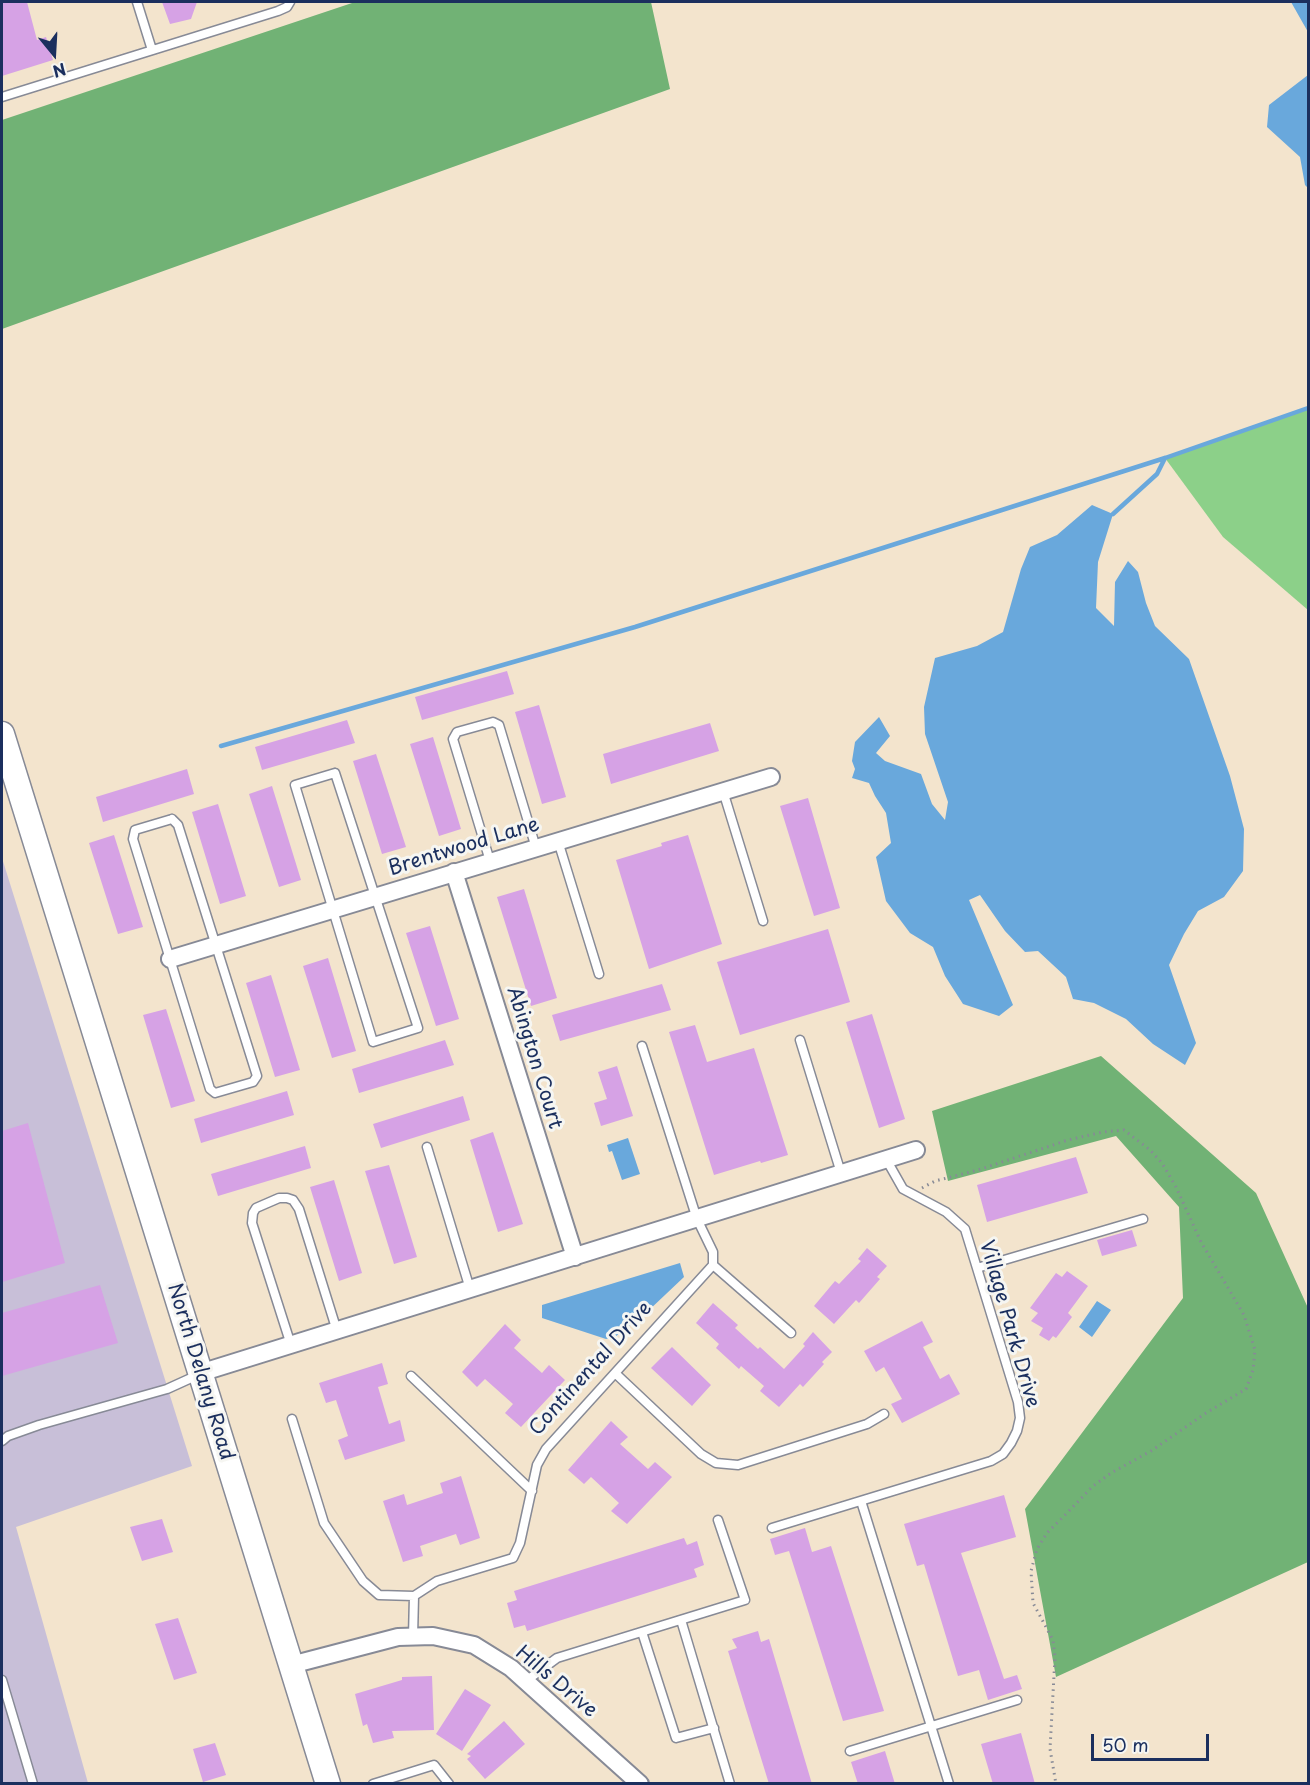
<!DOCTYPE html>
<style>
body{margin:0}
#map{position:relative;width:1310px;height:1785px;overflow:hidden;background:#f3e4cd;font-family:"Playpen Sans",sans-serif}
canvas{display:block}
.frame{position:absolute;inset:0;border:3px solid #1b2f5e;pointer-events:none}
.north{position:absolute;left:24px;top:24px;width:60px;height:60px;-webkit-text-stroke:4px #f6f6f2;paint-order:stroke;rotate:162deg;font-size:16px;font-weight:700;line-height:24px;text-align:center;color:#1b2f5e}
.north::after{content:'';display:block;margin:auto;width:21px;height:27px;background:#1b2f5e;clip-path:polygon(50% 0,100% 100%,50% 72%,0 100%)}
.scale{position:absolute;left:1091px;top:1734px;width:118px;height:27px;box-sizing:border-box;border:3px solid #1b2f5e;border-top:0;padding-left:8px;font-size:18px;line-height:21px;white-space:nowrap;color:#1b2f5e;-webkit-text-stroke:4px #f6f6f2;paint-order:stroke}
</style>
<div id="map">
<canvas width="1310" height="1785"></canvas>
<div class="frame"></div>
<div class="north">N</div>
<div class="scale">50 m</div>
</div>
<script>
const ctx = document.querySelector('canvas').getContext('2d');
ctx.lineJoin = 'round';
function fill(path, color) { ctx.fillStyle = color; ctx.fill(path, 'evenodd'); }
const poly = rows => new Path2D(rows.map(r => 'M' + r).join(''));
function stroke(path, color, width, dash) { ctx.strokeStyle = color; ctx.lineWidth = width; ctx.lineCap = dash ? 'butt' : 'round'; ctx.setLineDash(dash || []); ctx.stroke(path); }
function label(font, color, halo, rows, align = 'center') {
  ctx.font = font + ' "Playpen Sans",sans-serif'; ctx.lineWidth = 6; ctx.setLineDash([]); ctx.textBaseline = 'middle'; ctx.strokeStyle = halo; ctx.fillStyle = color; for (const [text, x, y, turn = 0] of rows) {
    ctx.save(); ctx.translate(x, y); ctx.rotate((+turn || 0) * Math.PI / 180); ctx.textAlign = isNaN(turn) ? turn : align; if (halo) ctx.strokeText(text, 0, 0); ctx.fillText(text, 0, 0); ctx.restore();
  }
}
const industrial = poly([
 [2,858,192,1466,16,1527,88,1783,2,1783]
]);
const green = poly([
 [1308,408,1308,610,1223,537,1165,458]
]);
const forest = poly([
 [355,2,651,2,670,89,2,329,2,120],
 [1101,1056,1256,1193,1308,1308,1308,1562,1056,1677,1025,1509,1183,1298,1179,1207,1116,1136,948,1181,932,1111]
]);
const water = poly([
 [1291,2,1308,2,1308,32],
 [1308,75,1308,188,1305,185,1300,157,1267,127,1269,105],
 [1092,505,1113,514,1098,562,1096,608,1114,626,1115,582,1128,561,1138,572,1146,603,1155,626,1189,659,1230,776,1244,829,1243,871,1224,897,1198,911,1184,934,1169,965,1196,1043,1185,1065,1153,1044,1126,1019,1094,1003,1073,999,1066,977,1038,951,1025,952,1005,931,980,895,969,900,1013,1005,999,1016,963,1004,945,976,933,947,910,933,886,901,876,857,891,843,886,813,875,796,869,783,852,778,855,769,852,761,855,742,879,717,890,736,876,753,885,761,921,774,932,804,945,820,948,802,925,734,924,707,935,658,977,646,1003,632,1021,569,1030,547,1057,535],
 [628,1138,640,1174,622,1180,612,1151,609,1152,607,1145],
 [680,1263,684,1277,647,1312,615,1337,606,1339,542,1318,542,1305],
 [1097,1301,1111,1310,1092,1337,1079,1327]
]);
const stream = poly([
 [1113,514,1157,474,1165,458],
 [221,746,635,627,1165,458,1308,408]
]);
const building = poly([
 [2,2,27,2,37,40,46,37,53,60,2,76],
 [162,2,197,2,191,19,170,24],
 [507,671,514,694,422,720,415,697],
 [539,705,566,797,542,804,515,712],
 [347,720,355,743,262,770,255,747],
 [710,723,719,751,611,784,603,754],
 [433,737,461,829,439,836,410,744],
 [376,754,406,847,382,854,353,761],
 [187,769,194,794,103,822,96,797],
 [272,786,301,880,279,887,249,794],
 [808,798,840,908,814,916,780,806],
 [218,804,246,896,220,904,192,812],
 [114,835,143,927,118,934,89,843],
 [688,835,722,944,649,969,616,860,662,846,661,843],
 [524,889,557,998,531,1006,497,897],
 [430,926,459,1019,436,1026,406,933],
 [828,929,850,1002,740,1035,717,962],
 [328,958,356,1051,332,1058,303,966],
 [271,975,300,1070,275,1077,246,983],
 [662,984,671,1010,560,1041,552,1015],
 [166,1009,195,1101,171,1108,143,1015],
 [872,1014,905,1119,879,1128,846,1022],
 [695,1025,707,1062,754,1048,788,1155,761,1163,760,1161,714,1175,669,1032],
 [445,1040,454,1065,359,1093,352,1069],
 [617,1066,633,1116,601,1126,594,1103,607,1099,598,1072],
 [287,1091,294,1115,201,1143,194,1119],
 [463,1096,470,1120,381,1148,373,1124],
 [28,1123,65,1263,2,1282,2,1131],
 [493,1132,523,1224,498,1232,470,1140],
 [305,1146,311,1168,218,1196,211,1174],
 [1076,1157,1088,1193,987,1222,977,1185],
 [389,1165,417,1257,394,1264,365,1171],
 [334,1180,362,1273,339,1281,310,1187],
 [1132,1230,1137,1246,1102,1256,1097,1240],
 [867,1248,887,1266,877,1277,880,1279,859,1303,856,1300,834,1324,814,1306,835,1281,839,1284,861,1261,858,1259],
 [1067,1271,1088,1286,1068,1313,1072,1317,1056,1338,1053,1336,1049,1341,1039,1335,1043,1328,1031,1321,1038,1313,1030,1308,1056,1273,1062,1277],
 [100,1285,118,1343,2,1376,2,1313],
 [713,1303,738,1325,735,1328,758,1349,760,1347,784,1369,805,1346,803,1344,813,1332,832,1352,822,1362,824,1364,803,1387,800,1384,779,1407,760,1391,764,1386,741,1366,739,1369,716,1348,719,1344,696,1323],
 [922,1321,933,1342,923,1347,940,1379,949,1374,960,1394,902,1423,891,1404,902,1399,884,1367,876,1372,864,1351],
 [505,1324,521,1340,514,1348,542,1373,549,1365,565,1380,521,1427,505,1413,513,1404,485,1379,477,1387,462,1372],
 [672,1347,711,1385,692,1406,651,1368],
 [382,1363,388,1384,378,1387,389,1424,400,1420,405,1441,345,1460,338,1440,348,1436,336,1400,326,1403,319,1383],
 [611,1421,628,1437,620,1444,648,1469,655,1462,672,1477,627,1524,611,1511,619,1503,591,1477,584,1484,568,1470],
 [461,1476,480,1538,460,1545,456,1534,420,1546,423,1556,403,1562,383,1501,404,1494,407,1505,443,1493,440,1483],
 [1004,1495,1016,1537,961,1553,1004,1679,1017,1675,1022,1689,988,1700,979,1670,958,1676,924,1564,917,1566,904,1524],
 [162,1519,173,1552,142,1561,130,1527],
 [805,1528,812,1552,831,1546,884,1711,843,1721,789,1551,775,1555,770,1539],
 [684,1538,687,1545,697,1541,704,1565,694,1569,697,1577,527,1631,525,1625,514,1628,507,1603,517,1600,514,1591],
 [178,1618,197,1673,174,1680,155,1624],
 [758,1631,761,1642,769,1639,812,1784,769,1784,728,1651,737,1648,732,1639],
 [432,1676,434,1730,392,1731,394,1738,373,1743,367,1724,363,1726,355,1694,402,1680,402,1677],
 [465,1689,491,1705,462,1751,436,1734],
 [504,1721,525,1744,485,1779,467,1759,471,1756,467,1754],
 [1021,1733,1035,1784,993,1784,981,1744],
 [215,1743,226,1775,203,1782,193,1749],
 [885,1751,895,1784,858,1784,851,1762]
]);
const path = poly([
 [922,1188,935,1181,978,1170,1068,1140,1103,1132,1124,1130,1150,1150,1162,1163,1176,1187,1201,1242,1244,1315,1255,1350,1253,1370,1246,1389,1206,1413,1151,1451,1111,1473,1093,1486,1067,1513,1047,1533,1037,1549,1031,1571,1033,1603,1053,1640,1055,1657,1050,1749,1056,1784]
]);
const lane = poly([
 [137,2,152,50],
 [2,97,278,11,287,7,290,2],
 [335,773,418,1028,373,1042,295,785,335,773],
 [723,791,763,921],
 [172,819,178,825,257,1076,253,1082,215,1093,210,1089,133,839,135,830,172,819],
 [558,841,599,974],
 [490,861,453,739,457,732,493,722,499,725,536,848],
 [800,1040,841,1173],
 [427,1147,470,1289],
 [713,1265,791,1333],
 [977,1268,1143,1219],
 [291,1345,252,1223,253,1213,256,1208,279,1198,287,1198,293,1200,299,1209,337,1331],
 [615,1373,701,1454,716,1463,738,1465,867,1424,884,1414],
 [411,1376,532,1491],
 [292,1419,324,1523,363,1581,379,1595,414,1596],
 [2,1441,8,1436,39,1425,167,1389,200,1374],
 [861,1501,949,1784],
 [772,1528,991,1461,1003,1454,1011,1443,1017,1431,1020,1418,1018,1402,965,1229,946,1212,903,1189,886,1159],
 [681,1620,730,1784],
 [642,1632,676,1738,714,1728],
 [413,1637,414,1596,437,1581,513,1558,520,1543,537,1465,546,1449,713,1265,713,1252,697,1219,642,1046],
 [2,1680,33,1784],
 [526,1681,557,1658,745,1600,718,1520],
 [850,1751,1017,1700],
 [373,1784,434,1765,449,1784]
]);
const street = poly([
 [454,872,575,1257],
 [170,959,771,777],
 [200,1373,916,1150],
 [291,1665,398,1637,433,1636,474,1645,511,1668,640,1784]
]);
const secondary = poly([
 [2,734,328,1784]
]);
const streetNames = [
 ["Brentwood Lane",464,847,-17],
 ["Abington Court",534,1058,73],
 ["Village Park Drive",1009,1324,74],
 ["Continental Drive",591,1369,-48],
 ["North Delany Road",200,1372,73],
 ["Hills Drive",556,1682,40]
];
fill(industrial, '#c8bfd8');
fill(green, '#8cd089');
fill(forest, '#71b275');
fill(water, '#69a8dc');
stroke(stream, '#69a8dc', 4.5);
fill(building, '#d6a2e5');
stroke(lane, '#878a96', 11);
stroke(street, '#878a96', 20);
stroke(secondary, '#878a96', 27);
stroke(path, '#878a96', 3, [1.5, 4.5]);
stroke(lane, '#fff', 8);
stroke(street, '#fff', 16);
stroke(secondary, '#fff', 24);
label('20px', '#1b2f5e', '#f6f6f2', streetNames);
</script>
